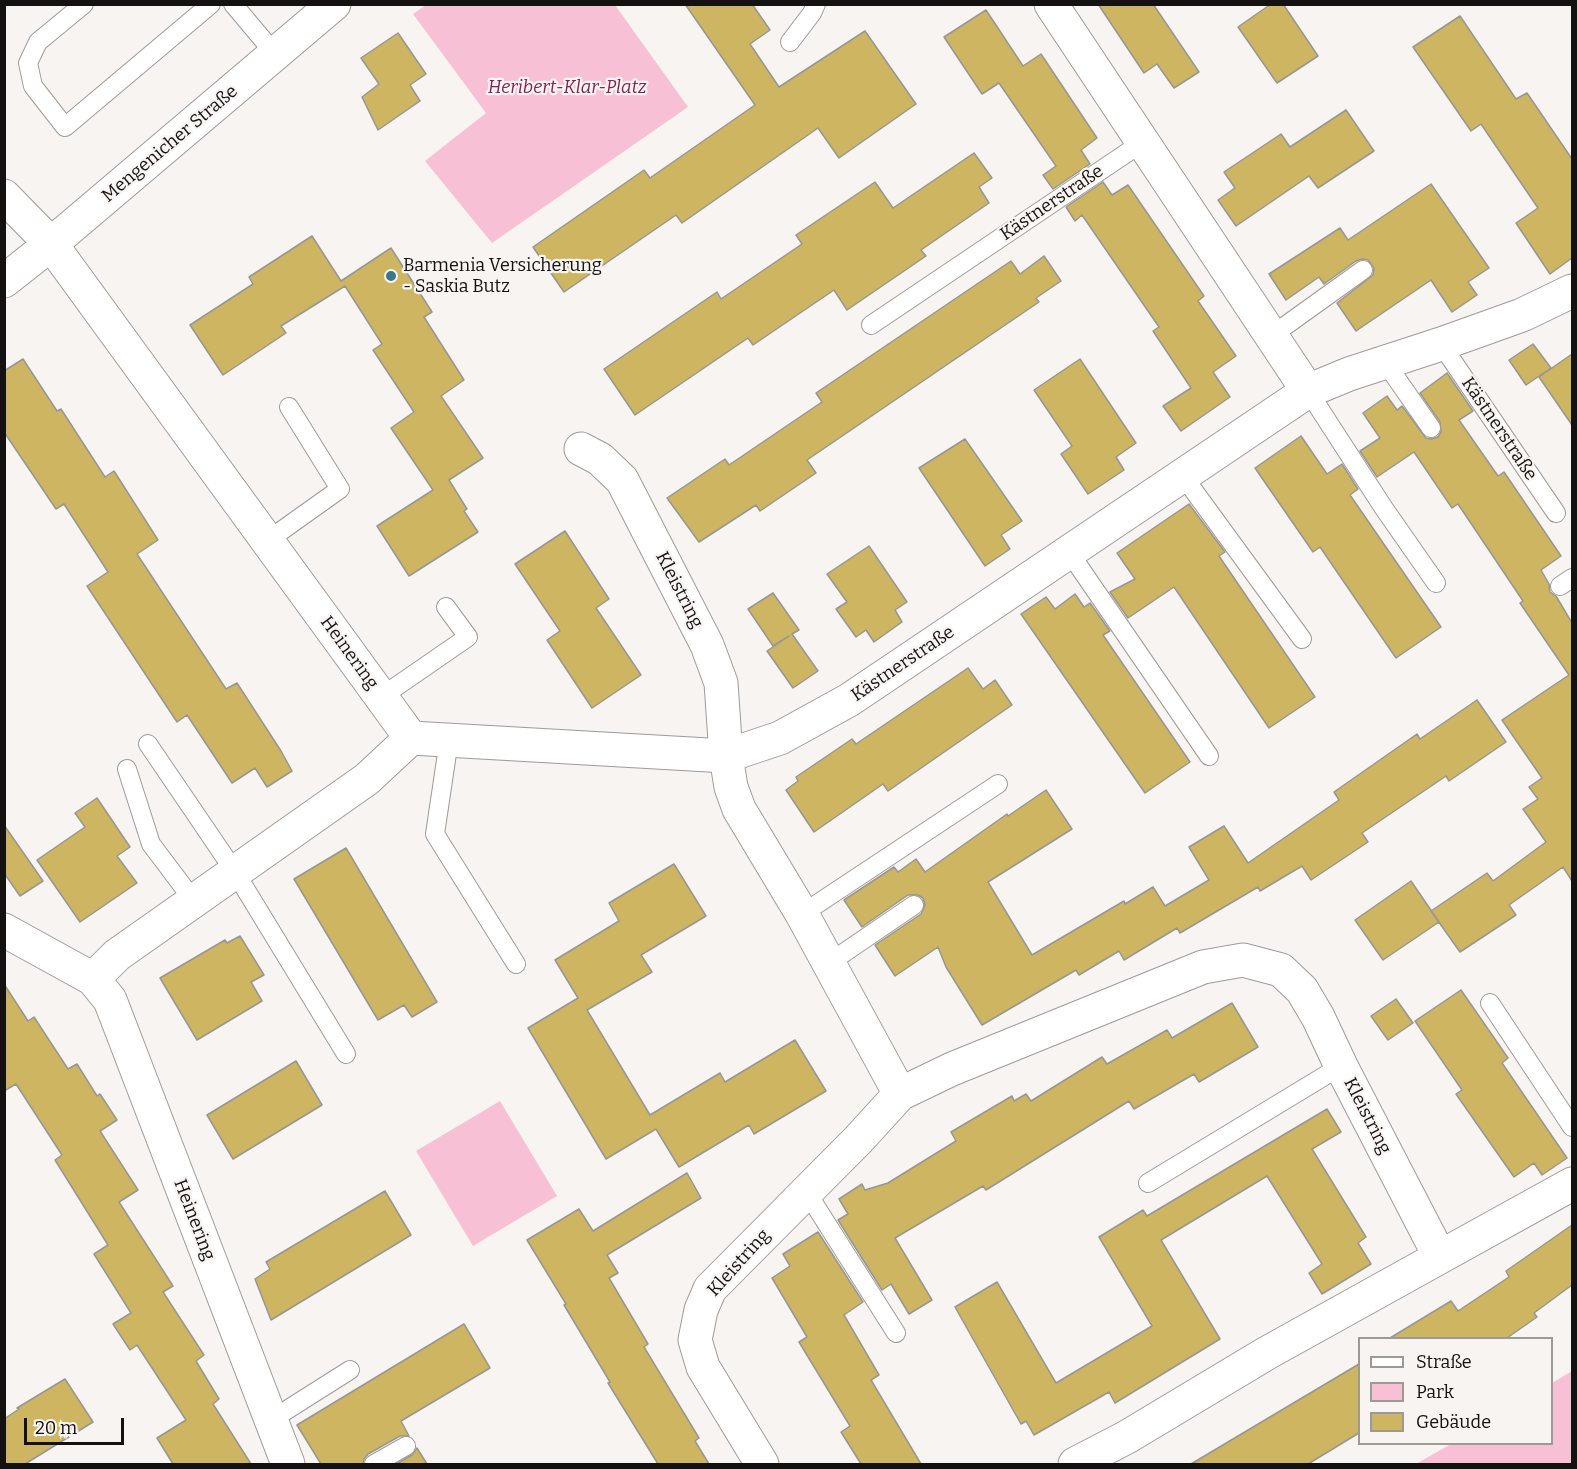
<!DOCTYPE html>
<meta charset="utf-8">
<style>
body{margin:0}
#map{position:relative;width:1577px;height:1469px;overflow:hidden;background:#f8f4f1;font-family:Bitter,serif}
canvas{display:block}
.frame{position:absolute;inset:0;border:6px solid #131211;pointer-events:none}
.legend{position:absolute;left:1358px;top:1337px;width:195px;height:108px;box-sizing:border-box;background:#f8f4f1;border:2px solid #9c9a97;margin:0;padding:8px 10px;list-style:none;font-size:18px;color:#131211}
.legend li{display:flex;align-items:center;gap:12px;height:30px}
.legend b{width:30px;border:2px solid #9c9a97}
.scale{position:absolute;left:24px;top:1418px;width:100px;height:27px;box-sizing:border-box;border:3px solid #131211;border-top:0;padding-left:8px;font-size:18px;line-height:21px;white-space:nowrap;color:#131211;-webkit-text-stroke:4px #f8f4f1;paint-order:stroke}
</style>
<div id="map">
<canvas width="1577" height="1469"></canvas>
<div class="frame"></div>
<ul class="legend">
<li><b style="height:8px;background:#fff"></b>Straße</li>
<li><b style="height:16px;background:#f7c0d4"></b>Park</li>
<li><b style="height:16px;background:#ceb561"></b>Gebäude</li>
</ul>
<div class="scale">20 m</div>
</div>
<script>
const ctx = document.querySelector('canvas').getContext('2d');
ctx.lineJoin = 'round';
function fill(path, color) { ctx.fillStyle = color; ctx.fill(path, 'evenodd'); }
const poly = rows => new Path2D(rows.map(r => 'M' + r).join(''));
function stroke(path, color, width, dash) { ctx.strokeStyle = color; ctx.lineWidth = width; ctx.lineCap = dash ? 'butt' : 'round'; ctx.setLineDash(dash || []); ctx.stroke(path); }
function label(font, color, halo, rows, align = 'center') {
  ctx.font = font + ' Bitter,serif'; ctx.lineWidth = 4.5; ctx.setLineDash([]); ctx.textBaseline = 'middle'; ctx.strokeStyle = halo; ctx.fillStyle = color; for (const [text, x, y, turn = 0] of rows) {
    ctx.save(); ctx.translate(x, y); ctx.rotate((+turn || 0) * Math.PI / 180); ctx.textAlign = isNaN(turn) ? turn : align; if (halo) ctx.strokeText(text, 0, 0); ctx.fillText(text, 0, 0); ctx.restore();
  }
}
const green = poly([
 [427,4,615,5,688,107,492,243,425,161,486,113,413,14],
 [500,1101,557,1196,473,1246,416,1151],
 [1572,1371,1572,1464,1416,1464,1451,1444,1552,1444,1552,1383]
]);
const building = poly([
 [685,4,752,4,770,30,750,44,779,87,865,31,916,104,839,158,818,128,682,223,676,215,564,292,533,247,644,170,650,178,755,105,685,4],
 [1098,4,1153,4,1199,72,1174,88,1157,64,1144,73,1098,4],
 [1271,4,1283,4,1318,56,1277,83,1238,27,1271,4],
 [986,10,1023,66,1041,54,1097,138,1081,150,1090,164,1053,189,1043,175,1056,166,999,83,982,94,944,37,986,10],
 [1460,16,1516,99,1527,93,1572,159,1572,258,1550,274,1516,223,1538,208,1481,124,1471,131,1413,47,1460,16],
 [398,33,426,74,410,85,420,101,378,130,362,97,379,84,361,58,398,33],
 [1346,110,1374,151,1318,188,1309,176,1236,226,1218,200,1235,188,1224,172,1281,134,1290,147,1346,110],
 [974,153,992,178,979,187,989,203,921,250,926,256,847,310,834,290,753,345,748,338,635,415,604,369,717,292,721,299,749,280,802,244,796,235,875,182,893,208,974,153],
 [1103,182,1112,195,1128,185,1204,296,1198,301,1236,356,1213,372,1230,397,1181,431,1163,406,1191,388,1153,331,1159,327,1082,215,1075,221,1066,207,1103,182],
 [1431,184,1489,268,1468,282,1477,295,1452,312,1431,280,1356,331,1337,303,1373,275,1374,268,1368,260,1362,259,1356,261,1324,284,1319,277,1286,300,1269,274,1340,228,1348,240,1431,184],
 [312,236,341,281,391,248,432,312,424,317,464,380,441,396,483,458,449,480,467,509,464,511,478,532,409,576,377,526,433,490,391,428,414,412,373,350,382,344,345,286,281,326,286,333,223,375,190,325,253,284,249,277,312,236],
 [1044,256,1061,281,1036,298,1039,302,807,460,816,473,760,511,756,505,699,542,667,498,725,459,729,465,822,402,816,393,1011,261,1020,274,1044,256],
 [1533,344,1551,368,1526,385,1509,360,1533,344],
 [1572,354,1572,425,1539,377,1572,354],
 [23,359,57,411,61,409,105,477,114,471,158,540,137,554,226,689,237,683,281,751,292,771,267,787,255,768,232,783,187,715,177,722,87,586,108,572,64,504,56,509,4,432,4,371,23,359],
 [1080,359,1136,443,1116,457,1124,470,1088,494,1061,454,1072,446,1034,390,1080,359],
 [1447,373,1473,411,1459,420,1498,476,1504,472,1561,556,1541,570,1549,584,1550,592,1556,596,1572,623,1572,881,1563,867,1509,905,1516,915,1460,952,1431,911,1487,873,1493,881,1546,842,1523,809,1538,799,1529,787,1542,778,1502,720,1569,675,1520,603,1523,601,1458,504,1452,508,1414,452,1377,477,1360,451,1380,438,1363,413,1387,396,1397,410,1402,406,1426,438,1431,439,1438,437,1441,432,1440,422,1420,393,1447,373],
 [1301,436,1327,474,1342,464,1358,489,1350,495,1441,627,1396,658,1320,547,1313,552,1255,468,1301,436],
 [965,439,1022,521,1001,535,1010,549,985,566,919,468,965,439],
 [1189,504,1225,552,1219,556,1315,697,1269,728,1174,587,1128,618,1110,592,1135,579,1117,553,1189,504],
 [565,531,609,599,596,608,641,675,592,708,547,640,560,631,515,564,565,531],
 [869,546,907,602,895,610,902,622,874,642,866,630,856,637,836,609,847,602,827,574,869,546],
 [773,593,799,630,792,634,818,671,793,688,767,651,789,636,773,646,748,609,773,593],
 [1075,594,1084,607,1090,603,1110,631,1103,635,1190,762,1145,793,1021,614,1046,597,1055,609,1075,594],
 [968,668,983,689,995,680,1012,705,888,791,883,784,814,832,786,790,798,781,796,777,852,739,856,744,968,668],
 [1477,700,1506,742,1449,781,1446,776,1362,833,1368,842,1311,880,1302,866,1260,891,1258,887,1180,933,1177,928,1124,960,1119,951,1079,975,1076,970,982,1025,946,967,938,947,895,976,875,945,921,914,925,905,923,898,918,895,908,895,862,927,844,900,894,867,898,872,916,859,925,872,1007,814,1008,816,1046,790,1072,829,988,882,1032,955,1124,901,1125,904,1153,887,1165,906,1209,880,1189,847,1224,826,1248,863,1339,800,1334,792,1417,734,1420,739,1477,700],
 [97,798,130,847,117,856,137,883,80,922,37,860,85,827,75,813,97,798],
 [4,825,43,881,20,896,4,873,4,825],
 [346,848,437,1002,412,1017,404,1005,378,1020,294,879,346,848],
 [674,864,706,916,641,955,652,972,587,1010,650,1115,720,1073,725,1082,795,1040,826,1091,754,1134,749,1125,679,1167,656,1129,606,1159,528,1028,578,998,555,960,619,921,609,903,674,864],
 [1411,881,1439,922,1383,960,1355,920,1411,881],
 [240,936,264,975,251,982,262,1001,197,1040,160,978,225,940,227,943,240,936],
 [4,984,28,1021,34,1017,68,1069,77,1064,97,1096,100,1094,117,1120,100,1131,138,1190,119,1202,173,1286,163,1292,204,1355,196,1361,219,1399,213,1404,251,1464,173,1464,157,1438,186,1420,137,1345,130,1350,113,1324,131,1313,94,1254,108,1245,55,1160,62,1155,16,1084,4,1091,4,984],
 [1461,990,1508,1058,1502,1063,1567,1158,1542,1175,1534,1163,1514,1177,1456,1094,1462,1090,1415,1021,1461,990],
 [1396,999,1413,1023,1388,1040,1371,1016,1396,999],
 [1232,1003,1258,1047,1199,1082,1194,1074,1134,1109,1129,1101,986,1190,983,1186,895,1238,932,1300,909,1314,891,1284,882,1290,838,1220,848,1214,839,1199,862,1184,865,1190,888,1183,909,1170,956,1141,951,1132,1012,1096,1014,1101,1026,1094,1031,1101,1102,1057,1107,1064,1167,1030,1172,1038,1232,1003],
 [296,1061,322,1105,233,1159,207,1115,296,1061],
 [1327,1109,1341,1132,1312,1149,1366,1237,1358,1243,1371,1264,1322,1294,1309,1273,1322,1264,1267,1176,1161,1240,1220,1339,1115,1403,1109,1392,1034,1435,1026,1421,1021,1424,955,1307,997,1282,1056,1383,1152,1326,1099,1237,1143,1210,1147,1216,1327,1109],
 [687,1173,701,1198,607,1255,618,1273,609,1278,648,1344,644,1347,699,1438,695,1441,709,1464,658,1464,608,1383,610,1382,564,1305,566,1304,527,1240,579,1209,593,1231,687,1173],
 [385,1191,411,1235,271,1320,255,1279,270,1269,266,1262,385,1191],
 [1572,1225,1572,1285,1534,1313,1537,1317,1507,1338,1390,1338,1451,1301,1458,1311,1509,1277,1506,1271,1572,1225],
 [818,1232,863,1302,844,1315,879,1375,871,1380,921,1464,861,1464,841,1432,850,1426,799,1342,807,1337,772,1278,790,1266,783,1254,818,1232],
 [464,1324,490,1368,401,1421,409,1436,400,1436,368,1454,364,1459,363,1464,321,1464,297,1425,464,1324],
 [1359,1364,1359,1433,1308,1464,1191,1464,1359,1364],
 [65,1379,93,1422,25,1464,4,1464,4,1419,19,1409,17,1408,65,1379],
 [417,1448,427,1464,396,1464,412,1455,417,1448]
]);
const lane = poly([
 [84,4,38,42,28,63,33,86,65,127,211,4],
 [233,4,275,54],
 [790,42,812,13,816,4],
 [871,325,1143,142],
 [1271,336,1363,270],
 [1441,344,1556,513],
 [1385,362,1431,428],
 [1308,391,1383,507,1436,583],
 [1183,476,1302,639],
 [267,541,340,489,289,407],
 [1069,552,1209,756],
 [1560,586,1572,578],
 [381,697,468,637,446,607],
 [449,740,435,834,516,964],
 [148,744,235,872,346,1054],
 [127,769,151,844,194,901],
 [802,914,998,784],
 [829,963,914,905],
 [1490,1003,1572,1127],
 [1148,1183,1341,1066],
 [806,1191,896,1333],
 [271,1420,350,1370],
 [374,1464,406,1446]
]);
const street = poly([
 [1051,4,1308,391],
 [4,196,51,244,411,738,367,779,117,955,93,979,4,930],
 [581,449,600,459,622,480,707,645,721,683,726,756,731,787,739,809,802,914,900,1094],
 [411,738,726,756,780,738,849,700,1308,391,1349,374,1441,344,1522,315,1572,291],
 [93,979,110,1000,288,1464],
 [1440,1257,1572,1184],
 [762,1464,703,1367,695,1340,701,1310,710,1289,858,1140,900,1094,952,1069,1203,967,1243,960,1281,970,1302,990,1318,1017,1341,1066,1440,1257,1267,1353,1127,1437,1075,1464]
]);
const secondary = poly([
 [4,281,51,244,334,4]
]);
const markers = [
 [391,276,6,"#39778d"]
];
const parkNames = [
 ["Heribert-Klar-Platz",567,88]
];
const streetNames = [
 ["Mengenicher Straße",170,144,-40],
 ["Kästnerstraße",1052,203,-34],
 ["Kästnerstraße",1499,429,56],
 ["Kleistring",679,590,63],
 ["Heinering",349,653,54],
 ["Kästnerstraße",903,664,-34],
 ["Kleistring",1367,1116,63],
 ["Heinering",194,1220,69],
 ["Kleistring",739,1263,-48]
];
const poiNames = [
 ["Barmenia Versicherung",403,266],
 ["- Saskia Butz",403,287]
];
fill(green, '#f7c0d4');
fill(building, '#ceb561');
stroke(building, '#979692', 1.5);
stroke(lane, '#9e9b98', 20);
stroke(street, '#9e9b98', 35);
stroke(secondary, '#9e9b98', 35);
stroke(lane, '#fff', 18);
stroke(street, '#fff', 33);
stroke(secondary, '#fff', 33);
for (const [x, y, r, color] of markers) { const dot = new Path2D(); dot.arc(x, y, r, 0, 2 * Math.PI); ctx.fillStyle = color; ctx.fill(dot); stroke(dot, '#f8f4f1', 2); }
label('italic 18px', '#822251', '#f8f4f1', parkNames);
label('18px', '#131211', '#f8f4f1', streetNames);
label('18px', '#131211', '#f8f4f1', poiNames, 'left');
</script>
